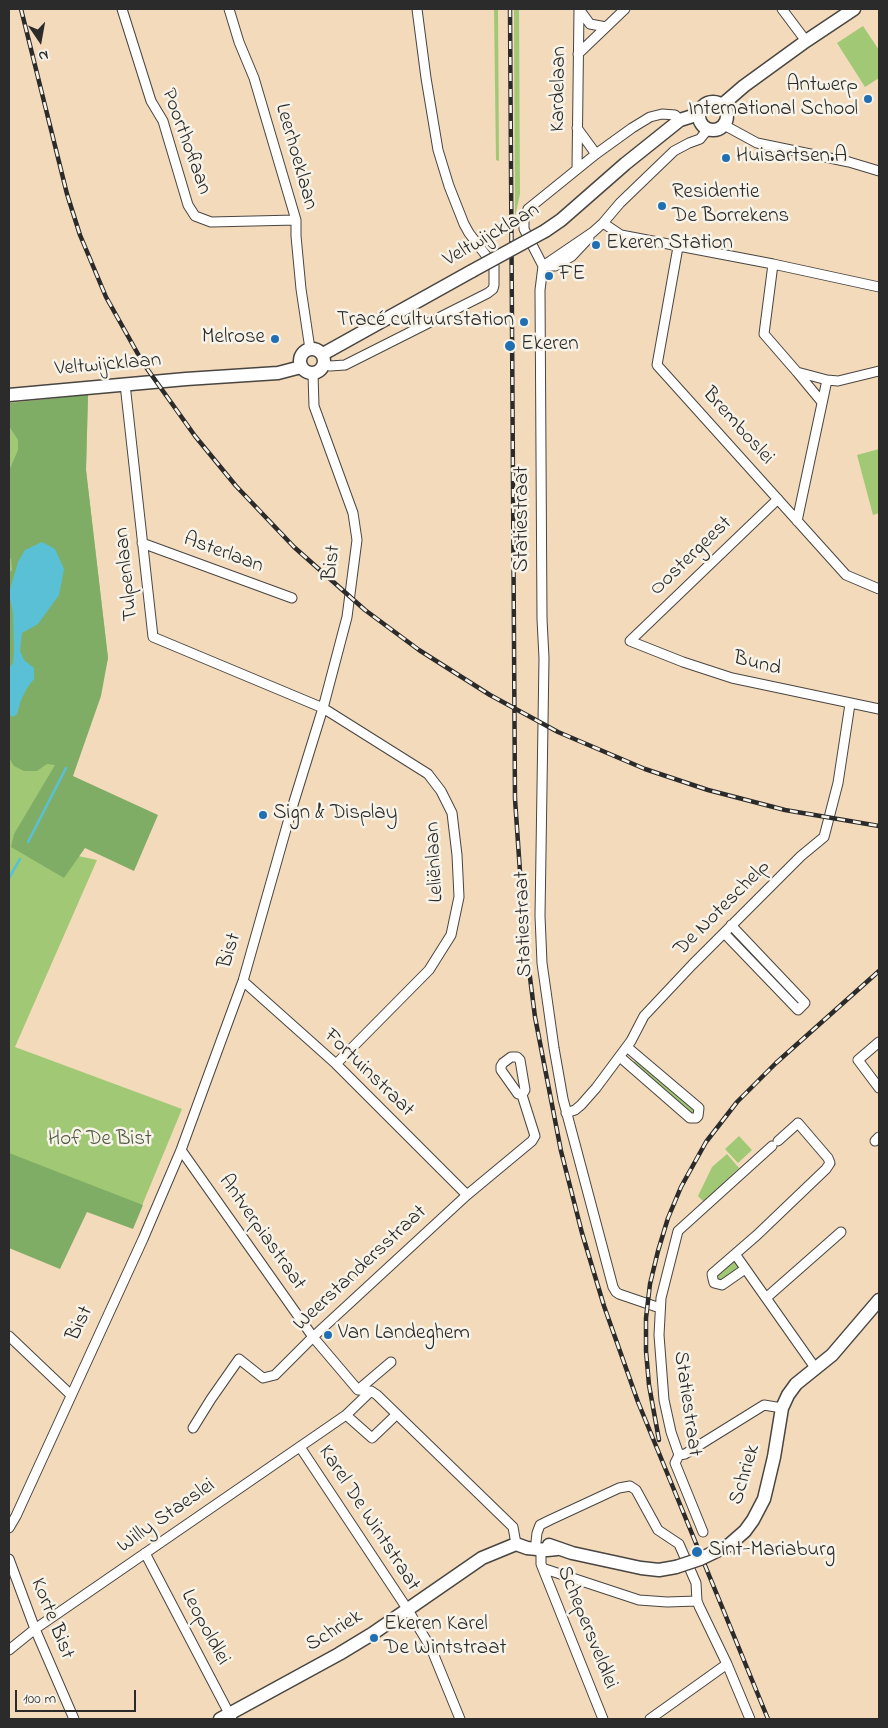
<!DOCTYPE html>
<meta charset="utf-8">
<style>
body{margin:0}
#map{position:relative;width:888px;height:1728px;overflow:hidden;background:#f3dabb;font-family:"Indie Flower",sans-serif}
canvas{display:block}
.frame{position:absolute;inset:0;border:10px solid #2b2b2b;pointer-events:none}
.north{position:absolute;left:15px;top:15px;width:50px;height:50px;-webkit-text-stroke:4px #f7f3e8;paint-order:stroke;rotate:168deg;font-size:14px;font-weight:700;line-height:20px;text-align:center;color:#2b2b2b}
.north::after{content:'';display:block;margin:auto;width:18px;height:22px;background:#2b2b2b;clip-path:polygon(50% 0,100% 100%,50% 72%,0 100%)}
.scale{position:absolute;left:15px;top:1690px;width:121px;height:22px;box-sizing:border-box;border:2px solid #2b2b2b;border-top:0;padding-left:6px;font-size:15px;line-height:18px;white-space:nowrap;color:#2b2b2b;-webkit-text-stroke:4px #f7f3e8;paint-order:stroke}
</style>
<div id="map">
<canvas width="888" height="1728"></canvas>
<div class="frame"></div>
<div class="north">N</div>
<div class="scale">100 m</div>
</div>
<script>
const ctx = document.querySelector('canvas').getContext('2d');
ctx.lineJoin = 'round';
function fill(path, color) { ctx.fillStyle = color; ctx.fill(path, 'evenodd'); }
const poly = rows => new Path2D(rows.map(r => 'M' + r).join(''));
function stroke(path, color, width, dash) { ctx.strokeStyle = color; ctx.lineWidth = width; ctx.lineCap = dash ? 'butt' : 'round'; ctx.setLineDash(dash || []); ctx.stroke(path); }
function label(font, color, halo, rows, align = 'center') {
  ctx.font = font + ' "Indie Flower",sans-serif'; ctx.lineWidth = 5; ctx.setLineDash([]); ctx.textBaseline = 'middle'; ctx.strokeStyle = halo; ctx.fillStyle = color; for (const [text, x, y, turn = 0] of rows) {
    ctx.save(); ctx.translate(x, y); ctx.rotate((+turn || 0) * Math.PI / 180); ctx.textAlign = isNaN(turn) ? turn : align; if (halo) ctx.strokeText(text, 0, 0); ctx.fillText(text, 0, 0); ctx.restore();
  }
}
const green = poly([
 [494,9,498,9,499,161,496,160],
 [514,9,519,9,520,194,515,217],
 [863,26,879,50,879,78,865,87,837,43],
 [88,395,86,470,108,658,99,694,31,846,97,860,15,1047,182,1109,136,1220,9,1164,9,403],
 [879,449,879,513,873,515,857,455],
 [637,1059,695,1111,692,1115,633,1063],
 [739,1136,752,1150,738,1163,725,1149],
 [727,1154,739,1168,704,1202,698,1196,712,1167],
 [731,1262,736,1262,740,1267,739,1270,723,1282,717,1280,717,1275]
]);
const forest = poly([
 [88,395,86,470,108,658,101,696,73,776,158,815,134,871,85,848,64,878,11,847,14,834,55,765,47,764,37,771,24,771,14,766,9,758,9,573,12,570,11,559,9,557,9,471,18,450,18,440,9,426,9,403],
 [9,1153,143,1205,133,1229,87,1212,60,1269,9,1248]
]);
const water = poly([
 [42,542,55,549,64,569,59,595,38,624,22,633,20,651,24,660,34,668,34,679,27,688,21,700,17,714,13,717,9,715,9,668,13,663,14,650,13,613,9,593,18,562,25,550]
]);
const stream = poly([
 [28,842,66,768],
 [9,878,20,859]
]);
const street = poly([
 [122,9,151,101,163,121,188,205,195,216,211,222,296,220],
 [229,9,239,42,254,78,296,220,296,236,301,289,310,349],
 [579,9,590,24,606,27],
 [782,9,806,41],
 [578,54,625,9],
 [724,125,757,143,849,162,879,171],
 [577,128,596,154],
 [577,169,579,9],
 [603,223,621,235,773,264,879,287],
 [678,247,657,365,846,575,879,589],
 [773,264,764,334,797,372,827,380,838,381,879,371],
 [543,266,540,290,542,619,544,658,540,916,542,963,554,1048,563,1099,613,1287,616,1292,619,1294,660,1308],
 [543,266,524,229,524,220,528,209,596,154,632,128,650,117,662,114,675,115,680,120],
 [543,266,593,232,603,223,620,203,674,151,689,143,700,139,708,129],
 [543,266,555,266,572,256,589,238],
 [325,364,330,366,345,365,488,293,493,289,494,285,494,266,469,233,464,224,449,186,438,150,426,78,417,9],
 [797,372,821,401],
 [125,384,153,637,323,708,428,774,441,791,452,813,457,855,459,897,451,935,429,970,336,1064],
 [778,499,630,641,683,662,732,678,879,709],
 [797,521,827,380],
 [142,543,292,598],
 [724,933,798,1010,805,1003,731,925],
 [243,981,336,1064,467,1195],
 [879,1042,858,1060,879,1088],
 [620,1057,690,1118,696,1118,698,1116,699,1108,627,1047],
 [566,1113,575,1110,581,1105,596,1088,631,1041,644,1016,692,965,801,856,824,837,838,783,850,704],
 [875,1141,879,1137],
 [181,1150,313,1337,358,1390,371,1391,377,1395,513,1527,516,1544],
 [735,1254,816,1369],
 [745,1269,722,1285,714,1283,713,1279,712,1274,757,1235,826,1169,830,1163,828,1158,798,1123,778,1141],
 [766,1298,841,1232],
 [9,1336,71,1395],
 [358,1390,391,1362],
 [346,1415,372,1438,396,1415],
 [193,1428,211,1399,239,1359,263,1378,275,1375,313,1337,467,1195,532,1141,535,1136,522,1095,525,1090,520,1060,517,1057,511,1057,503,1063,501,1066,501,1070,518,1094,522,1095],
 [300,1447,408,1610,431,1648,460,1719],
 [679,1455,671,1432,664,1400,659,1335,661,1298,678,1231,772,1146],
 [679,1455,685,1454,764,1405,782,1408],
 [679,1455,675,1463,703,1532],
 [9,1528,16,1516,143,1239,181,1150,207,1079,243,981,292,808,323,708,347,617,357,540,353,513,314,406,313,374],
 [536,1542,537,1533,540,1525,550,1520,619,1488,630,1486,636,1490,658,1530,679,1544,696,1583,697,1601,699,1606,727,1664,750,1719],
 [541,1549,541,1564,603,1719],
 [145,1553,232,1719],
 [9,1559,35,1629,74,1719],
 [545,1569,639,1600,667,1602,697,1601],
 [9,1650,35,1629,346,1415,371,1391],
 [650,1719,727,1664]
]);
const secondary = poly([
 '699 116a14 14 0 1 1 28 0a14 14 0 1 1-28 0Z',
 [722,105,744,86,806,41,854,9],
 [545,231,561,220,625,164,680,120,699,114],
 '300 361a12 12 0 1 1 24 0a12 12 0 1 1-24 0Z',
 [323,354,472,271],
 [9,395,186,379,278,373,301,367],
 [549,1545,572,1553,641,1568,659,1570,676,1567],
 [729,1545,745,1531,753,1520,764,1499,774,1457,782,1408,788,1395,796,1384,832,1355,879,1300],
 [220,1719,339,1654,372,1634,482,1558,516,1544,527,1548,547,1550,557,1549]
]);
const rail = poly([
 [21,9,67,194,80,235,106,297,143,363,195,436,236,486,294,547,365,610,419,650,490,695,558,732,645,769,708,790,785,810,879,826],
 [510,9,515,799,524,930,535,1017,561,1151,582,1233,604,1306,638,1402,768,1719],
 [659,1440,649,1385,646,1351,646,1318,650,1284,658,1251,668,1218,681,1187,706,1142,737,1102,776,1063,879,971]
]);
const secondaryBridge = poly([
 [472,271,545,231],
 [676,1567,700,1559,729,1545]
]);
const markers = [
 [868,99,5,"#1f6fb2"],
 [726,158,5,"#1f6fb2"],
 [662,206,5,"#1f6fb2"],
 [596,245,5,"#1f6fb2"],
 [549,276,5,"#1f6fb2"],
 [524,322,5,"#1f6fb2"],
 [275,339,5,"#1f6fb2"],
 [510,346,6,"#1f6fb2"],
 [263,815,5,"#1f6fb2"],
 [328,1335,5,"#1f6fb2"],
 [697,1552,6,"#1f6fb2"],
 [374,1638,5,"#1f6fb2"]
];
const poiNames = [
 ["Antwerp",858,87,"right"],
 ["International School",858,111,"right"],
 ["Huisartsen.A",736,158],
 ["Residentie",672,194],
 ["De Borrekens",672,218],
 ["Ekeren Station",606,245],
 ["FE",559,276],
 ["Tracé cultuurstation",514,322,"right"],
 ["Melrose",265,339,"right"],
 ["Ekeren",521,346],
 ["Sign & Display",273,815],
 ["Van Landeghem",338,1335],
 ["Sint-Mariaburg",708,1552],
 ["Ekeren Karel",384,1626],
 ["De Wintstraat",384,1650]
];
const streetNames = [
 ["Kardelaan",560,89,-89],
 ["Poorthoflaan",185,142,70],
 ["Leerhoeklaan",295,157,74],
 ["Veltwijcklaan",492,236,-30],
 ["Veltwijcklaan",108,366,-5],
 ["Bremboslei",737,427,48],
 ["Statiestraat",524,519,-90],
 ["Asterlaan",223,554,20],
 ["Oostergeest",692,557,-44],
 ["Bist",333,563,-83],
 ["Tulpenlaan",128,574,-96],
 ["Bund",757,665,14],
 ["Leliënlaan",436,862,-93],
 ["De Noteschelp",723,909,-45],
 ["Statiestraat",525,924,-92],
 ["Bist",231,951,-73],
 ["Fortuinstraat",368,1074,44],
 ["Antverpiastraat",261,1233,55],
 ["Weerstandersstraat",361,1269,-43],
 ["Bist",81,1324,-65],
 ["Statiestraat",686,1404,82],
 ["Schriek",746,1475,-73],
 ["Willy Staeslei",167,1517,-35],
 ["Karel De Wintstraat",368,1519,57],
 ["Korte Bist",51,1619,68],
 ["Leopoldlei",204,1628,62],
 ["Schepersveldlei",586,1628,68],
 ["Schriek",335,1632,-31]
];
const parkNames = [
 ["Hof De Bist",100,1141]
];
fill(green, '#a1c975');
fill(forest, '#80ad66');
fill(water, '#59c0d6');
stroke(stream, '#59c0d6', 2.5);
stroke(street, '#494541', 11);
stroke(secondary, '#494541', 15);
stroke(street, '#fff', 9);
stroke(secondary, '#fff', 12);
stroke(rail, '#2b2b2b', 4.5);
stroke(rail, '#f7f3e8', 2.5, [8]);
stroke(secondaryBridge, '#494541', 15, []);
stroke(secondaryBridge, '#fff', 12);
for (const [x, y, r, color] of markers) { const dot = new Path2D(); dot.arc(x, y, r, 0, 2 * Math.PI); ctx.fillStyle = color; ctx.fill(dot); stroke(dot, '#f7f3e8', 2); }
label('21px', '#2b2b2b', '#f7f3e8', poiNames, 'left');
label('21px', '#2b2b2b', '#f7f3e8', streetNames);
label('21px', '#4e5a41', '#f7f3e8', parkNames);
</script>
